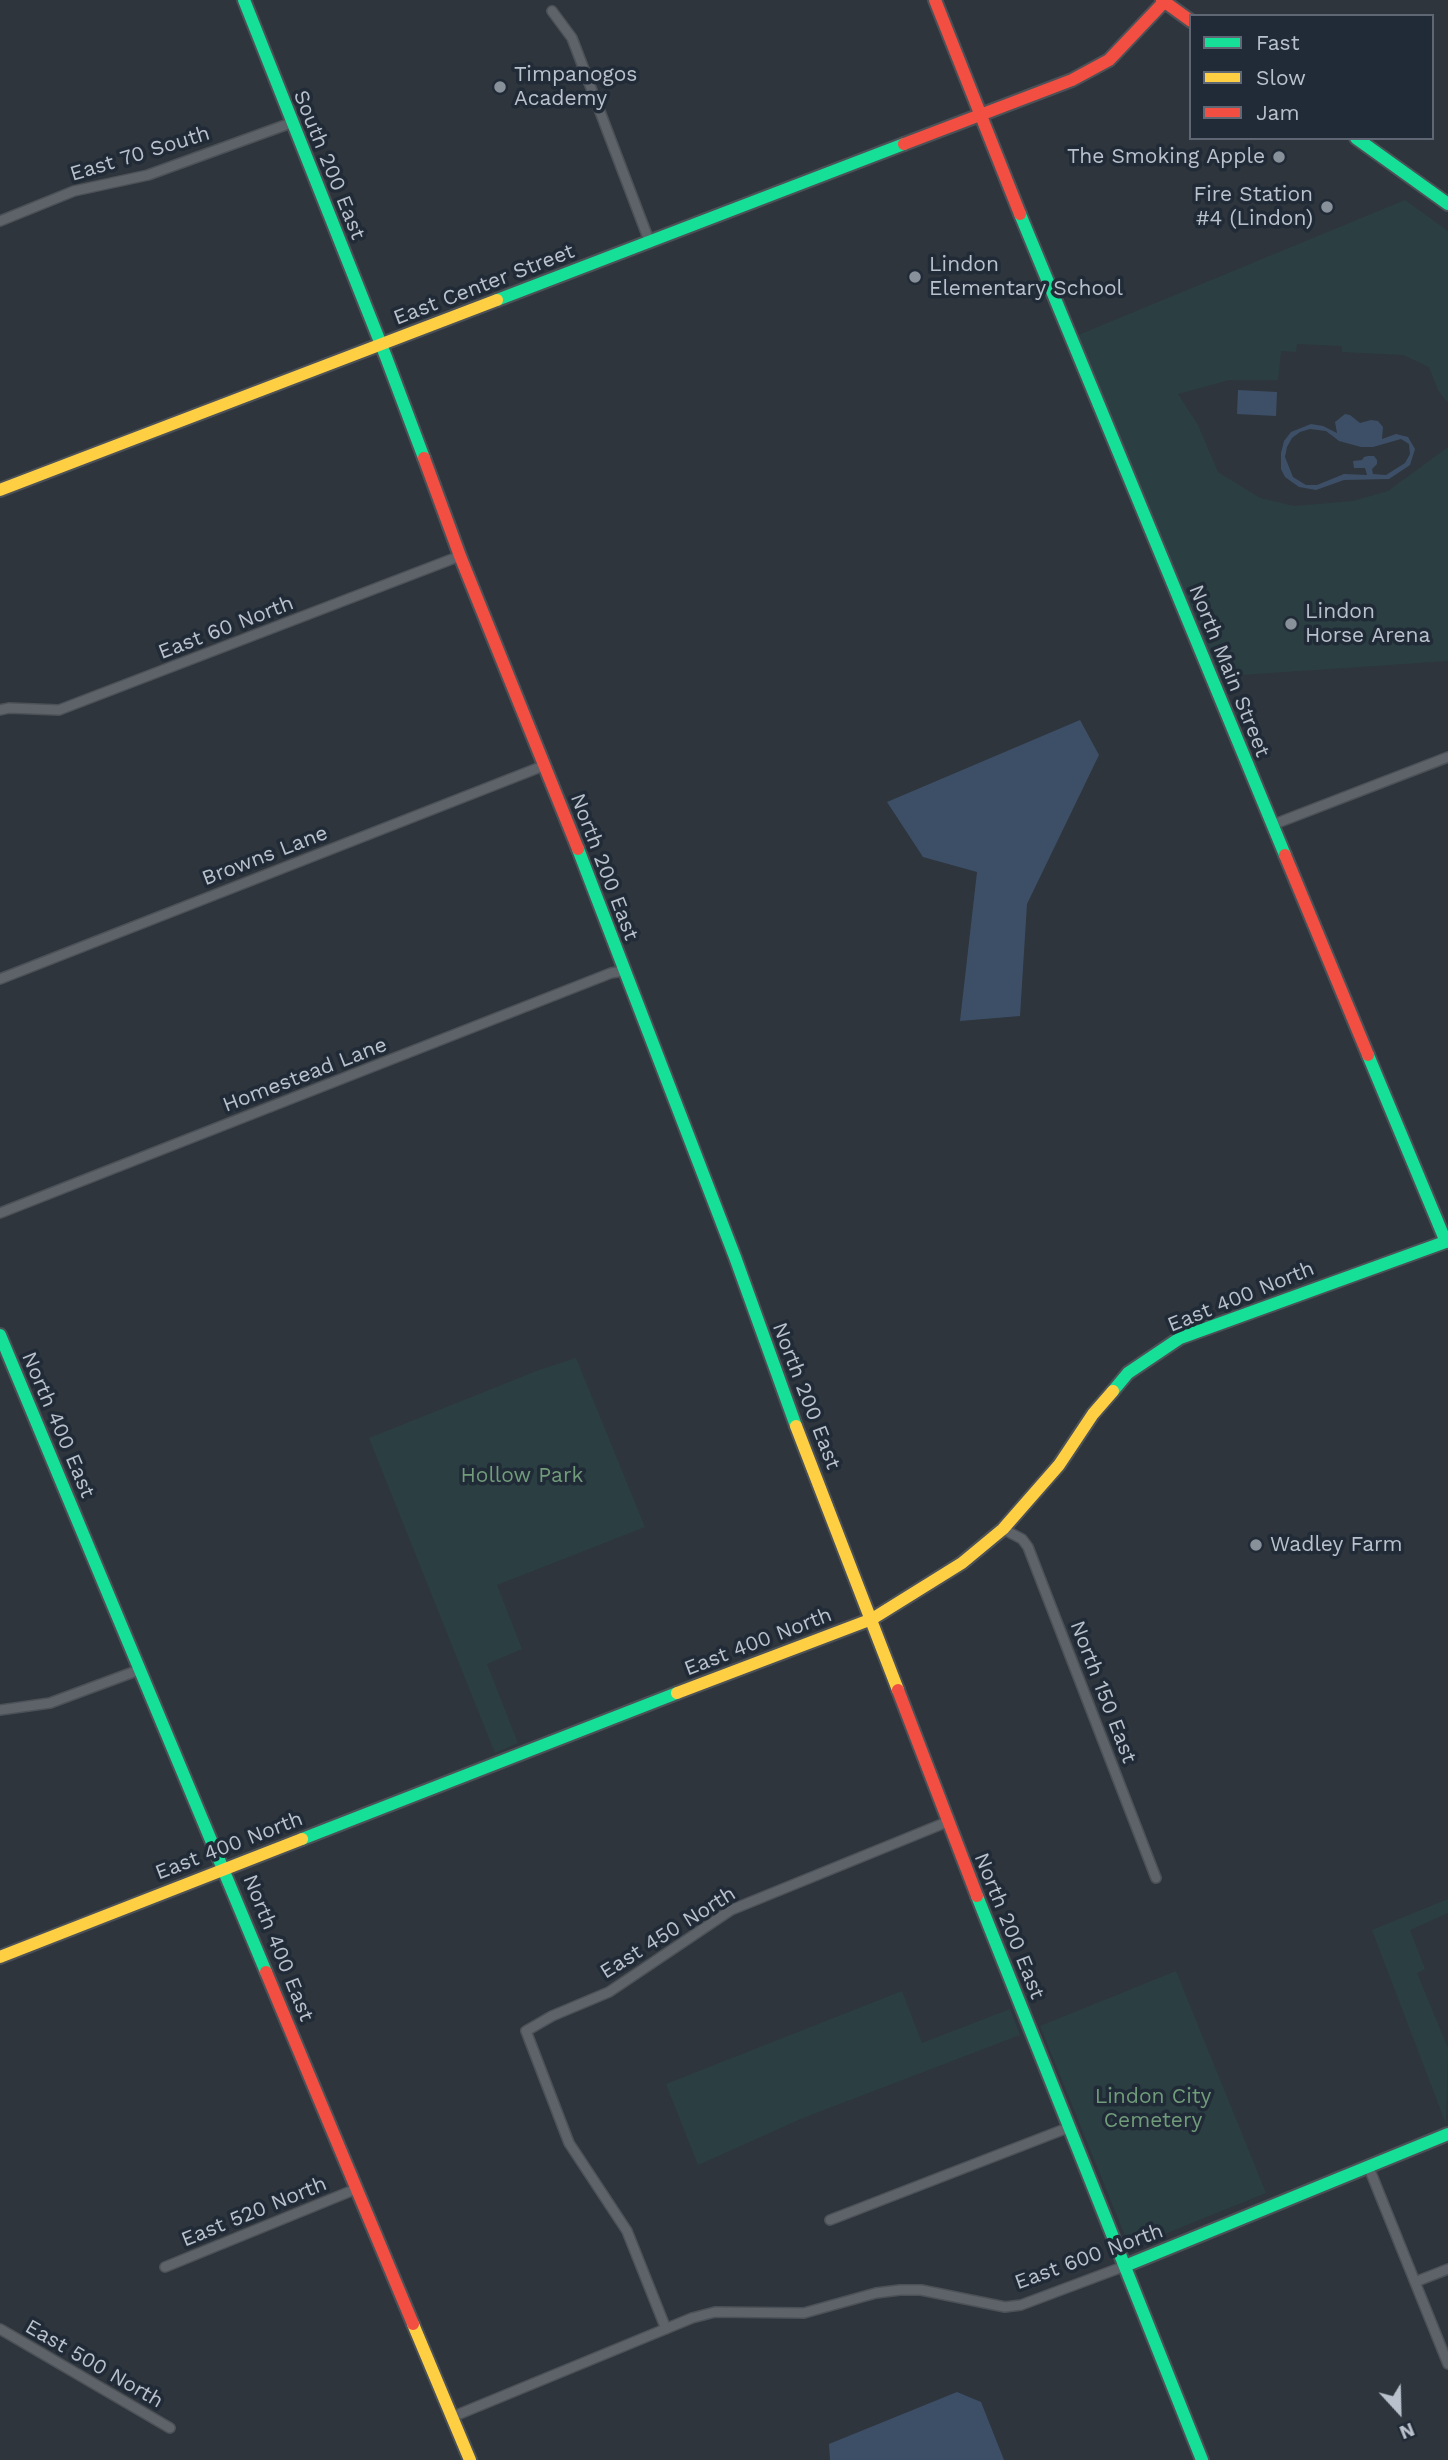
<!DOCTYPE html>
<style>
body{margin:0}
#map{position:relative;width:1448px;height:2460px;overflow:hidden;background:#2e353c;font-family:"Work Sans",sans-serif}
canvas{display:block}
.legend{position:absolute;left:1189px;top:14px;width:245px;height:126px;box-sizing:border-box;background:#212b38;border:2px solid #5e6773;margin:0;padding:9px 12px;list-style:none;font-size:21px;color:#b9c1cc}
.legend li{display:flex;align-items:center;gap:14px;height:35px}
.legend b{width:35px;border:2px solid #5e6773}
.north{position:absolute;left:1364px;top:2376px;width:70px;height:70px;-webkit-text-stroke:5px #212b38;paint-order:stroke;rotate:158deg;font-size:19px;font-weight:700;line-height:28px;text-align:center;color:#b9c1cc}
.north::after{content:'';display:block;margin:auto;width:24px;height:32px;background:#b9c1cc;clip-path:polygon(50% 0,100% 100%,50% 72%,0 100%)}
</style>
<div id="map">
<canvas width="1448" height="2460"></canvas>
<ul class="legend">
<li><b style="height:9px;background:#16e098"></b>Fast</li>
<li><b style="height:9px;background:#ffcf43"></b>Slow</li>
<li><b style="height:9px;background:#f24e42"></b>Jam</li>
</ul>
<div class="north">N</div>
</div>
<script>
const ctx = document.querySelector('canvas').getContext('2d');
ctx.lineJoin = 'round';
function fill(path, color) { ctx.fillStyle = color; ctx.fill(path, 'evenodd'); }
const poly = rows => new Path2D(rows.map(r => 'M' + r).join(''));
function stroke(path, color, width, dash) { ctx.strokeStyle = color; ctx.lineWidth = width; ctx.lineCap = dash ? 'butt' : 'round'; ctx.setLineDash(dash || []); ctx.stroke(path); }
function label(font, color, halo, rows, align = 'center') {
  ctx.font = font + ' "Work Sans",sans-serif'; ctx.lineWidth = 7; ctx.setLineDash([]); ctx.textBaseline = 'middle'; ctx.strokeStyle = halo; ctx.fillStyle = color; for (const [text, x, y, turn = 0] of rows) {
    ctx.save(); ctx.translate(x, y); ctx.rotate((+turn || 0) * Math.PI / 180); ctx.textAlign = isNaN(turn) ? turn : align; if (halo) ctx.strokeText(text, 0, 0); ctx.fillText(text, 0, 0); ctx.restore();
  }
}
const green = poly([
 [1405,200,1448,231,1448,403,1438,390,1429,367,1403,355,1342,352,1342,346,1297,344,1296,352,1281,351,1278,380,1229,380,1178,394,1198,425,1218,472,1260,498,1294,506,1353,501,1388,491,1448,447,1448,661,1211,677,1071,338],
 [576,1358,645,1527,497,1585,522,1649,487,1664,518,1743,495,1753,369,1438,539,1370],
 [1448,1899,1448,1913,1410,1930,1425,1969,1417,1973,1448,2048,1446,2124,1372,1930],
 [1176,1971,1266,2193,1130,2248,1040,2026],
 [902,1991,922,2043,1010,2009,1020,2035,803,2118,698,2165,666,2084]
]);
const water = poly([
 [1238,390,1277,392,1276,416,1237,414],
 [1345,414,1350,415,1360,423,1371,420,1378,421,1383,427,1382,439,1396,434,1408,437,1415,449,1410,465,1389,479,1344,480,1316,490,1299,487,1285,477,1281,469,1281,453,1284,441,1291,432,1311,424,1323,426,1337,433,1335,422],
 [1310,429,1326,431,1339,441,1361,447,1373,447,1401,439,1409,444,1410,454,1405,463,1386,475,1373,474,1372,469,1377,464,1377,460,1374,456,1368,456,1364,457,1362,460,1353,461,1354,468,1365,468,1367,475,1344,474,1317,485,1306,485,1293,477,1285,457,1287,447,1292,438,1300,432],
 [1080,720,1099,755,1027,904,1020,1016,960,1021,977,872,923,857,887,802],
 [957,2392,981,2402,1004,2460,830,2460,829,2444]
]);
const street = poly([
 [552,11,572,38,650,243],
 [0,221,74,191,148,175,291,123],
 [0,710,9,708,59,710,460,556],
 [1272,825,1448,757],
 [0,979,543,766],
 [0,1213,611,973,623,971],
 [1003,1529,1022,1539,1028,1547,1156,1878],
 [0,1710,50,1703,139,1670],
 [1369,2168,1448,2364],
 [830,2220,1070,2127],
 [165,2267,356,2189],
 [1415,2282,1448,2269],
 [0,2329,170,2428],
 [666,2329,627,2231,569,2143,526,2031,552,2016,609,1992,731,1910,947,1822],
 [452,2417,692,2318,715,2312,804,2313,876,2293,900,2290,921,2290,1005,2307,1021,2305,1125,2266]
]);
const fast = poly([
 [244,0,386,357,424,458],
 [1356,138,1448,204],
 [1020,214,1285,855],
 [497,300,904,144],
 [578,849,735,1257,796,1426],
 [1368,1055,1446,1242],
 [0,1335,266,1972],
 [1113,1391,1128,1373,1180,1338,1448,1241],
 [302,1839,677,1693],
 [977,1896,1202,2460],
 [1125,2266,1448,2134]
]);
const slow = poly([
 [0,490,497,300],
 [796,1426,898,1690],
 [677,1693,872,1619,962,1563,1003,1529,1059,1465,1093,1414,1113,1391],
 [0,1957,302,1839],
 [413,2324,470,2460]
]);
const jam = poly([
 [935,0,1020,214],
 [1162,0,1191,21],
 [904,144,1072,80,1109,60,1164,2],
 [424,458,460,556,578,849],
 [1285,855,1368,1055],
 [898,1690,977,1896],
 [266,1972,413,2324]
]);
const markers = [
 [500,87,7,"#88909a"],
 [1279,157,7,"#88909a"],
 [1327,207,7,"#88909a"],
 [915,277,7,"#88909a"],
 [1291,624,7,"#88909a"],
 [1256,1545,7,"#88909a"]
];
const poiNames = [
 ["Timpanogos",514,75],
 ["Academy",514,99],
 ["The Smoking Apple",1265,157,"right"],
 ["Fire Station",1313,195,"right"],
 ["#4 (Lindon)",1313,219,"right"],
 ["Lindon",929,265],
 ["Elementary School",929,289],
 ["Lindon",1305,612],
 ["Horse Arena",1305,636],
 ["Wadley Farm",1270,1545]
];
const streetNames = [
 ["East 70 South",140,154,-17],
 ["South 200 East",329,165,68],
 ["East Center Street",484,285,-21],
 ["East 60 North",226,628,-21],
 ["North Main Street",1229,671,68],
 ["Browns Lane",265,856,-21],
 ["North 200 East",604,867,69],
 ["Homestead Lane",305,1075,-21],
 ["East 400 North",1241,1297,-22],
 ["North 200 East",806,1396,69],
 ["North 400 East",58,1425,67],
 ["East 400 North",758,1642,-21],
 ["North 150 East",1103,1692,69],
 ["East 400 North",229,1846,-21],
 ["North 200 East",1009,1926,68],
 ["East 450 North",668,1933,-32],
 ["North 400 East",278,1948,68],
 ["East 520 North",254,2212,-22],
 ["East 600 North",1089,2257,-20],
 ["East 500 North",94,2364,30]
];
const parkNames = [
 ["Hollow Park",522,1476],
 ["Lindon City",1153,2097],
 ["Cemetery",1153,2121]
];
fill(green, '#2b3f42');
fill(water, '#3d4f67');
stroke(street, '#4c5157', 12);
stroke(fast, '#4c5157', 16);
stroke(slow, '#4c5157', 16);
stroke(jam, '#4c5157', 16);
stroke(street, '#5e636a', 9);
stroke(fast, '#16e098', 12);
stroke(slow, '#ffcf43', 12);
stroke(jam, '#f24e42', 12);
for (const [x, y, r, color] of markers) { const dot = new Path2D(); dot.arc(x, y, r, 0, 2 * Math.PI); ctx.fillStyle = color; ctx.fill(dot); stroke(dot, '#212b38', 2.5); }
label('21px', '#b9c1cc', '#212b38', poiNames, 'left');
label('21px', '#b9c1cc', '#212b38', streetNames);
label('21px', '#719c7a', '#212b38', parkNames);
</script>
